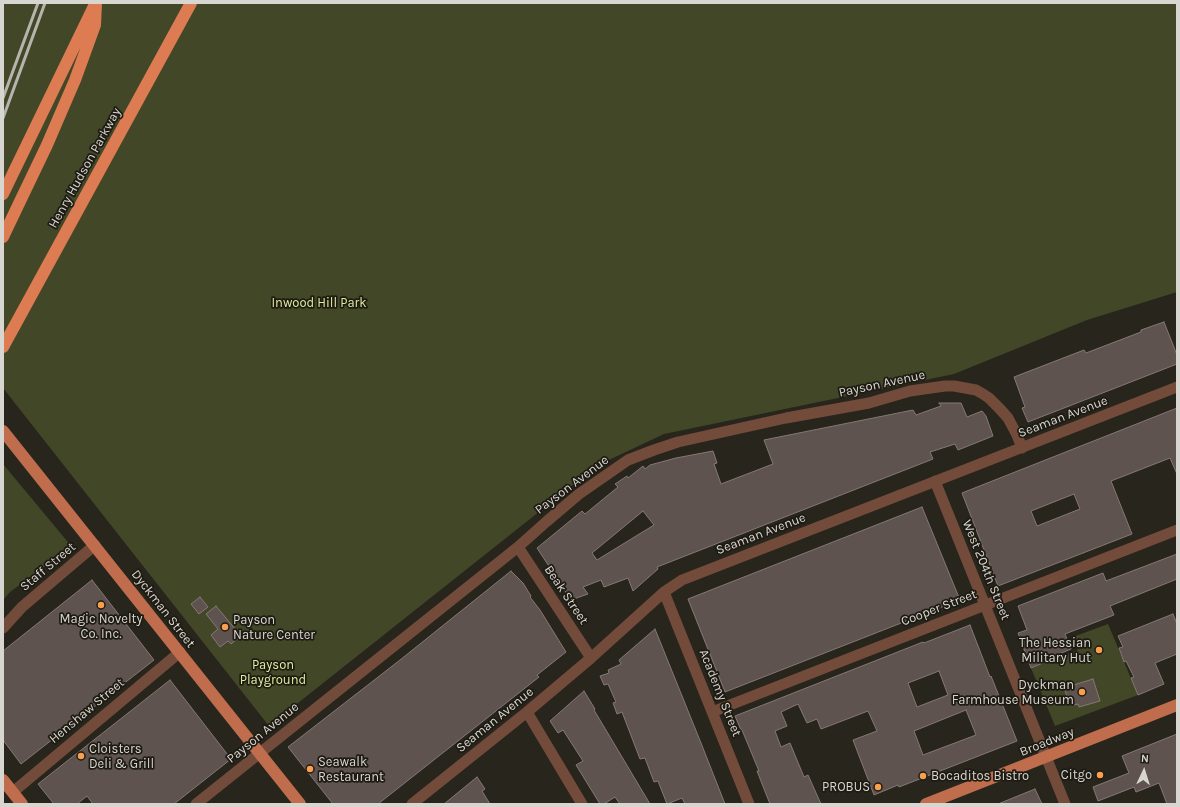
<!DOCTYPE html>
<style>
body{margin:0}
#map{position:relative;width:1180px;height:807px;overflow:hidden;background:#28251c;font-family:Karla,sans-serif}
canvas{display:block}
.frame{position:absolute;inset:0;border:4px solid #d8d6d0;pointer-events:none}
.north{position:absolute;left:1124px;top:751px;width:40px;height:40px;-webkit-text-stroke:3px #1e1b13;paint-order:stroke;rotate:4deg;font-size:11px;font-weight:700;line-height:16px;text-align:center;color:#d8d6d0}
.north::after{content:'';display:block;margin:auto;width:14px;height:18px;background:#d8d6d0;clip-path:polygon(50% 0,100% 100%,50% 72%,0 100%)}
</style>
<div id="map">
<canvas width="1180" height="807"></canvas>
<div class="frame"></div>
<div class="north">N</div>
</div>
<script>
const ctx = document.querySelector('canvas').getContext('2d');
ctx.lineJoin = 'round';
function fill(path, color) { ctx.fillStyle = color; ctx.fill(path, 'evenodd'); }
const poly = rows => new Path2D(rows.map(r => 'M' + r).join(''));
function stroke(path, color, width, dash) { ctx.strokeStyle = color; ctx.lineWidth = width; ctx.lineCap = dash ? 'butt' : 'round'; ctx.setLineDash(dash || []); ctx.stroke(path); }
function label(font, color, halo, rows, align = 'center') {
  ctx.font = font + ' Karla,sans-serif'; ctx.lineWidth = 3.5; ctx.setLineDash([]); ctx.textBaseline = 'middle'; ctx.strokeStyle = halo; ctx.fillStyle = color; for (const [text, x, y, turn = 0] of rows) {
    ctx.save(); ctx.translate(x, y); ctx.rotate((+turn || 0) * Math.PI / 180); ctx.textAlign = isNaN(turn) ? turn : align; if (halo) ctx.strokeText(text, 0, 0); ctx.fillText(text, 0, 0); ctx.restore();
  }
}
const green = poly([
 [3,3,1177,3,1177,292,1087,320,954,374,664,434,598,465,269,726,3,388],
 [3,464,72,547,10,592,3,600],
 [1108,624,1138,695,1055,726,1031,668,1078,650,1073,637]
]);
const building = poly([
 [1164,322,1177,355,1177,364,1028,422,1022,408,1025,407,1014,377,1084,350,1086,353,1141,332,1141,330,1164,322],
 [939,403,961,403,967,417,982,411,986,416,993,436,958,450,955,444,930,452,933,459,657,567,658,569,633,591,628,578,604,587,601,580,583,587,588,594,571,600,537,548,582,511,585,514,618,487,615,484,627,476,628,478,643,466,645,469,650,465,676,458,713,451,717,463,714,464,721,484,773,464,764,440,913,410,916,415,941,406,939,403],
 [643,511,654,525,597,560,592,553,643,511],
 [1177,408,1177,474,1170,458,1111,481,1132,534,998,586,962,493,1177,408],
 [1074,494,1080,509,1037,526,1031,511,1074,494],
 [922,507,960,600,725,692,688,599,922,507],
 [1177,554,1177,579,1110,606,1114,615,1065,634,1071,649,1042,661,1043,663,1031,668,1018,633,1027,630,1018,606,1103,573,1106,581,1177,554],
 [511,571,523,583,531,596,530,597,540,610,566,652,537,675,539,677,378,804,333,804,288,747,400,660,511,571],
 [92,580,154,660,21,764,3,740,3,651,92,580],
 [200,597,208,607,199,614,191,604,200,597],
 [216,606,241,636,231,644,228,641,220,647,211,635,218,629,206,614,216,606],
 [1173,614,1177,624,1177,654,1155,663,1164,684,1138,695,1131,678,1134,677,1126,661,1124,662,1119,648,1123,647,1118,636,1173,614],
 [970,625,990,677,991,676,1017,741,899,787,898,785,874,795,853,740,877,731,868,711,821,729,817,719,807,723,798,704,781,712,787,726,775,731,781,747,790,743,804,777,808,775,821,804,770,804,757,771,759,771,742,730,741,730,735,716,923,642,924,643,970,625],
 [939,671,948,695,917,707,908,683,939,671],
 [966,710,976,735,923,755,914,731,966,710],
 [655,629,701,743,725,804,685,804,682,798,667,804,658,781,654,782,645,758,640,759,622,712,617,714,613,703,616,702,608,684,604,685,600,676,609,673,608,670,621,664,619,660,655,629],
 [1093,679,1100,701,1079,707,1078,704,1074,705,1073,701,1069,702,1064,688,1093,679],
 [170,680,231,759,174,804,93,804,87,796,77,804,54,804,38,784,170,680],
 [584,691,595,709,594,710,650,804,620,804,615,797,604,804,600,804,576,765,583,761,563,730,558,733,550,721,584,691],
 [1177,734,1177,804,1167,804,1159,783,1136,792,1134,787,1098,801,1093,787,1129,773,1122,756,1177,734],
 [477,777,485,789,482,791,490,804,444,804,477,777],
 [1035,789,1042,804,998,804,1035,789]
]);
const minor = poly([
 [935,481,1065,804],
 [518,547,591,658],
 [664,592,749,804],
 [3,628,22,607,95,545],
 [527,712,582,804],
 [712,712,1177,530],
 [13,792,180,652],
 [196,804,518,547,546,522,579,494,628,460,654,450,678,442,786,418,869,403,910,391,945,386,954,386,976,390,983,394,989,398,1000,409,1008,418,1017,435,1022,448],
 [412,804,527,712,591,658,664,592,682,580,1177,387]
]);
const major = poly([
 [3,431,300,804],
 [3,780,22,804],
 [926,804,1177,705]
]);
const highway = poly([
 [3,194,94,6],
 [3,237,47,145,75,80,95,25,96,3],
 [3,347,191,3]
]);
const rail = poly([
 [3,98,38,3],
 [3,118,45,3]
]);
const markers = [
 [101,605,4,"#f99f4d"],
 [225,627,4,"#f99f4d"],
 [1099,650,4,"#f99f4d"],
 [1082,692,4,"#f99f4d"],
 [81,756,4,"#f99f4d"],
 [310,769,4,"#f99f4d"],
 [1100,775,4,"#f99f4d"],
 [923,776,4,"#f99f4d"],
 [878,787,4,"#f99f4d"]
];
const streetNames = [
 ["Henry Hudson Parkway",85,168,-61],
 ["Payson Avenue",882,384,-12],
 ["Seaman Avenue",1063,417,-21],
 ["Payson Avenue",572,485,-37],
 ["Seaman Avenue",761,534,-21],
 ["Staff Street",48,567,-40],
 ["West 204th Street",986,570,68],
 ["Beak Street",566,595,56],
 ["Cooper Street",939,608,-21],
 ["Dyckman Street",163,609,52],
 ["Academy Street",720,693,68],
 ["Henshaw Street",87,711,-40],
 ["Seaman Avenue",495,720,-39],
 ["Payson Avenue",263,733,-39],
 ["Broadway",1047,742,-22]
];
const parkNames = [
 ["Inwood Hill Park",319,303],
 ["Payson",273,665],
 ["Playground",273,680]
];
const poiNames = [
 ["Magic Novelty",101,619,"center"],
 ["Co. Inc.",101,634,"center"],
 ["Payson",233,620],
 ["Nature Center",233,635],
 ["The Hessian",1091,643,"right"],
 ["Military Hut",1091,658,"right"],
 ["Dyckman",1074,685,"right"],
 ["Farmhouse Museum",1074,700,"right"],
 ["Cloisters",89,749],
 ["Deli & Grill",89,764],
 ["Seawalk",318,762],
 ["Restaurant",318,777],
 ["Citgo",1092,775,"right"],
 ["Bocaditos Bistro",931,776],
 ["PROBUS",870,787,"right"]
];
fill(green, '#424827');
fill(building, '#5f5350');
stroke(building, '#857875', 1);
stroke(minor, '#734b3a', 11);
stroke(major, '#bf6d4c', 12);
stroke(highway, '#dd7b52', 12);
stroke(rail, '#b6b4ad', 3);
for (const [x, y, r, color] of markers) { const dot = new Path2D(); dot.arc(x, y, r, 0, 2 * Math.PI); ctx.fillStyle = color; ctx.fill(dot); stroke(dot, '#1e1b13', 1.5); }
label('13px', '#d8d6d0', '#1e1b13', streetNames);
label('13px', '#deee9d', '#1e1b13', parkNames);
label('13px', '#d8d6d0', '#1e1b13', poiNames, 'left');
</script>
